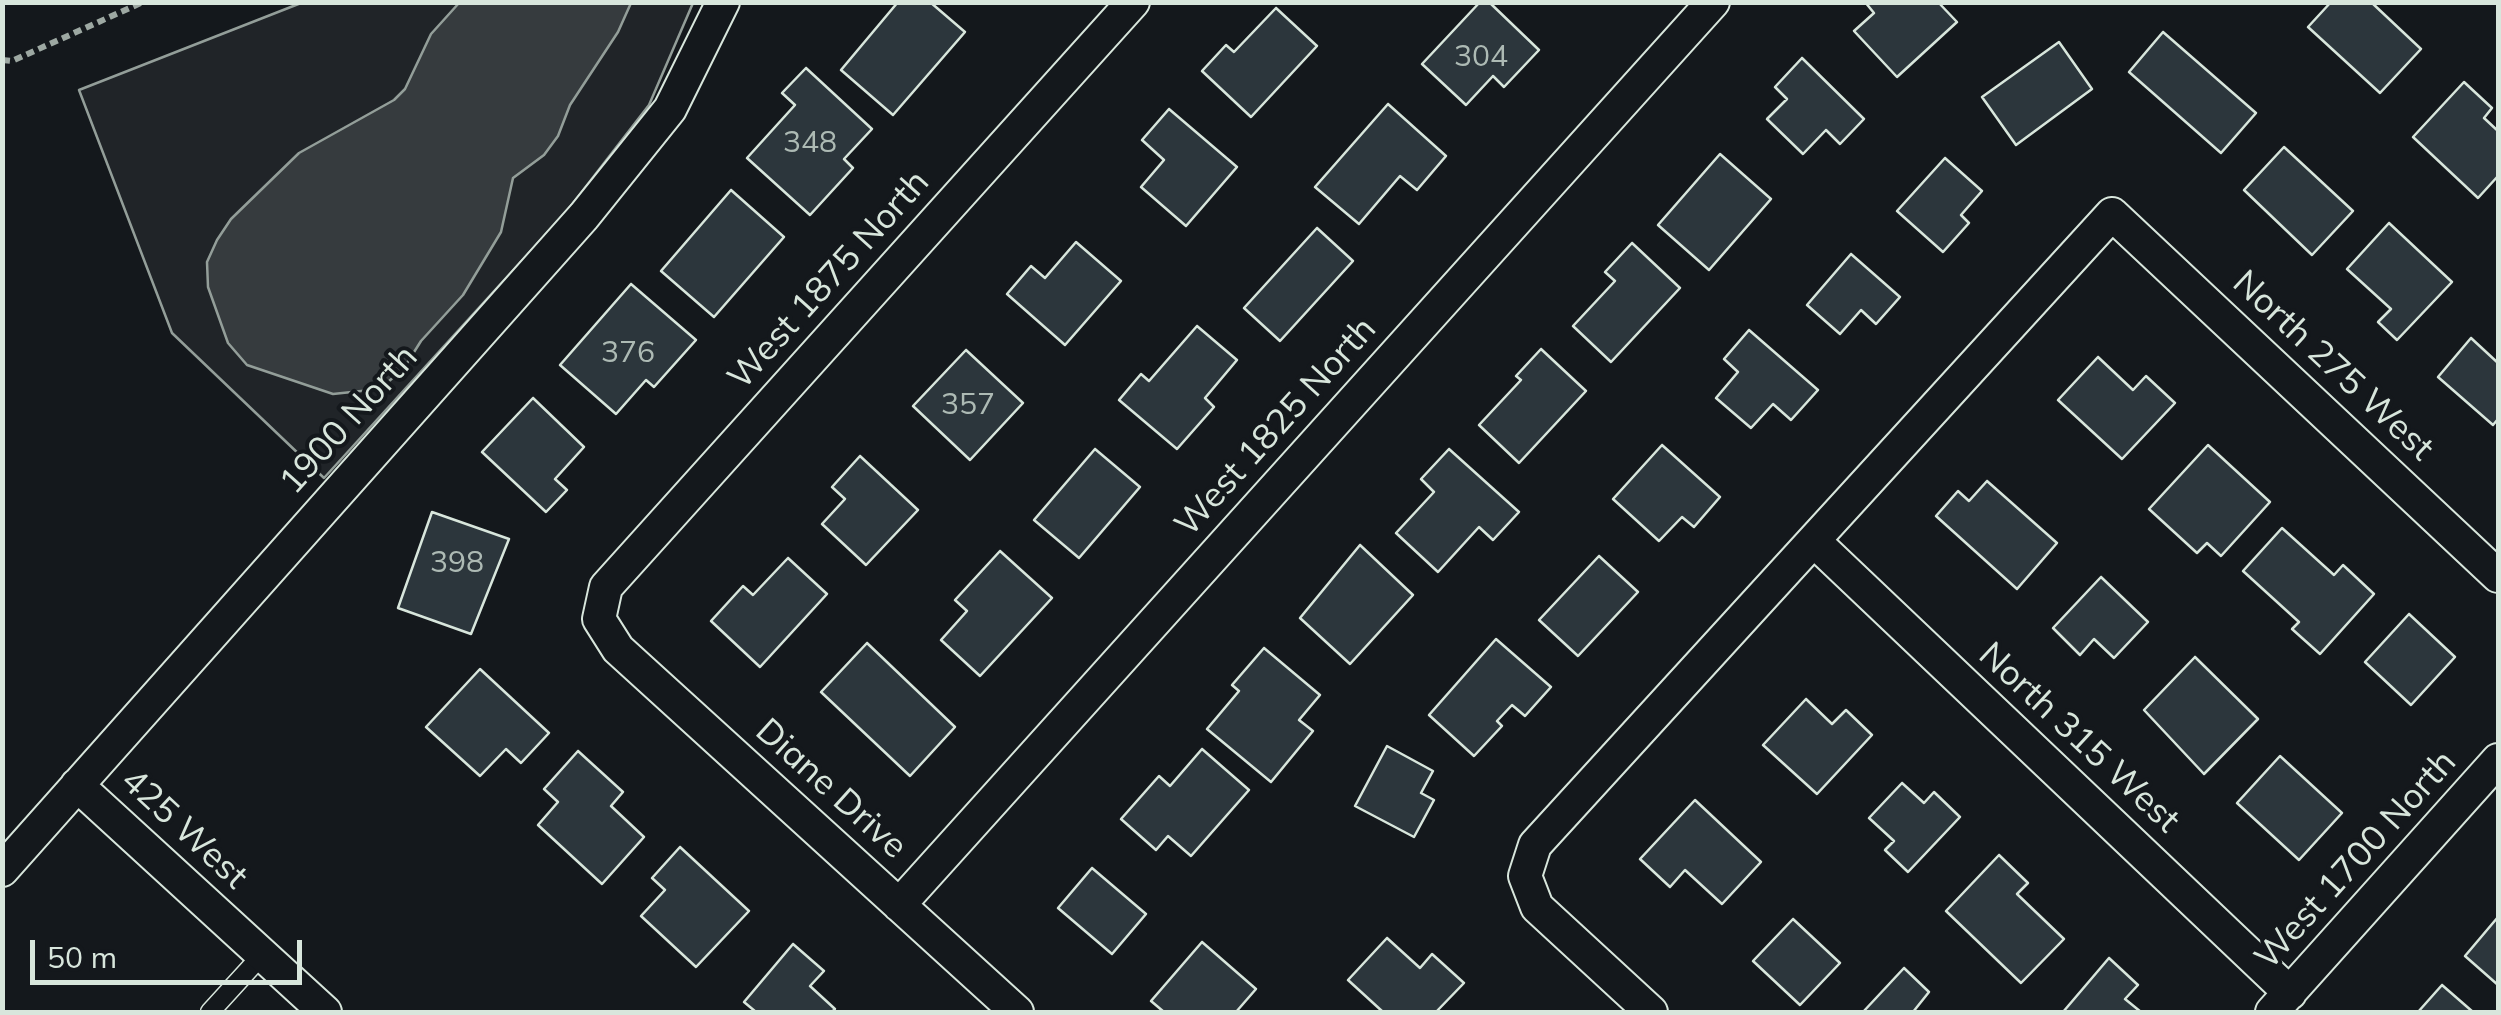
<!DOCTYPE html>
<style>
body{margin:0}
#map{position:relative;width:2501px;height:1015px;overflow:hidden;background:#14181c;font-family:Mulish,sans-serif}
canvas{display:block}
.frame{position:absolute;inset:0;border:5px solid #d8e6dc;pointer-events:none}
.scale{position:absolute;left:30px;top:940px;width:272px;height:45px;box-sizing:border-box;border:5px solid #d8e6dc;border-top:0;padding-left:12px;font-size:30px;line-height:35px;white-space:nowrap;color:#d8e6dc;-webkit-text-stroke:8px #14181c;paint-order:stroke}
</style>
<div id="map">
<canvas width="2501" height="1015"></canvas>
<div class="frame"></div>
<div class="scale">50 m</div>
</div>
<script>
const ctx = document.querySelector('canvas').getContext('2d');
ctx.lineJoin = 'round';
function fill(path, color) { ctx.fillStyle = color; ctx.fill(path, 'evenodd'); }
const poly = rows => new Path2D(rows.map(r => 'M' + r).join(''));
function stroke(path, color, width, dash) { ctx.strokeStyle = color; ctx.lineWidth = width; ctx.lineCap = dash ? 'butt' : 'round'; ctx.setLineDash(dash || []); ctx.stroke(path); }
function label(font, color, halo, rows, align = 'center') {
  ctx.font = font + ' Mulish,sans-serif'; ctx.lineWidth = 8; ctx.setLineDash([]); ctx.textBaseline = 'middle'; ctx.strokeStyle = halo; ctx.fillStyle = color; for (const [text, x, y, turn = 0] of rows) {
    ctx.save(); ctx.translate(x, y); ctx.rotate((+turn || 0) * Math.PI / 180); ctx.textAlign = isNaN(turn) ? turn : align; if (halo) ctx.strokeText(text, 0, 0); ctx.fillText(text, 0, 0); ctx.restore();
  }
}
const green = poly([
 [301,3,693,3,649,105,567,211,324,478,172,333,79,90,301,3]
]);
const water = poly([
 [459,3,631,3,618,32,570,105,558,136,544,155,513,178,501,232,463,295,421,341,404,368,380,389,333,394,247,365,228,343,208,287,207,262,217,240,231,219,299,153,394,100,405,89,431,34,459,3]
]);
const building = poly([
 [898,2,930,2,965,32,893,115,841,70,898,2],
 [1480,2,1489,2,1539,50,1504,87,1493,76,1466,105,1422,64,1480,2],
 [1865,2,1938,2,1957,22,1897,77,1854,31,1874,13,1865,2],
 [2331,2,2371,2,2421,49,2380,93,2308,27,2331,2],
 [1276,8,1317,46,1251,117,1202,71,1226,45,1234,52,1276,8],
 [2163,32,2256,113,2221,153,2129,72,2163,32],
 [2059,42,2092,89,2016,145,1982,97,2059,42],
 [1802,58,1864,119,1840,144,1826,130,1803,154,1767,119,1787,99,1775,87,1802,58],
 [806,68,872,129,844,159,853,168,810,215,747,158,795,105,782,93,806,68],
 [2464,82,2492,108,2484,118,2498,131,2498,176,2478,198,2413,137,2464,82],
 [1388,104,1446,156,1417,190,1400,176,1359,224,1315,187,1388,104],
 [1169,109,1237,167,1186,226,1141,187,1164,160,1142,140,1169,109],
 [2284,147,2353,211,2312,255,2244,190,2284,147],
 [1720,154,1771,199,1709,270,1658,225,1720,154],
 [1945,158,1982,191,1961,215,1969,223,1943,252,1897,211,1945,158],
 [731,190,784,237,714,317,661,271,731,190],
 [2389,223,2452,282,2397,340,2378,322,2391,309,2347,269,2389,223],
 [1317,228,1353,261,1280,341,1244,308,1317,228],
 [1076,242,1121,281,1065,345,1007,294,1031,266,1045,278,1076,242],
 [1632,243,1680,288,1611,362,1573,326,1615,281,1605,272,1632,243],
 [1851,254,1900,297,1876,324,1861,310,1840,334,1807,305,1851,254],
 [631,284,696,340,654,387,646,380,616,414,560,365,631,284],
 [1197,326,1237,360,1205,398,1214,407,1177,449,1119,400,1141,374,1149,381,1197,326],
 [1749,330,1818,390,1791,420,1773,404,1751,428,1716,398,1738,372,1724,359,1749,330],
 [2471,338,2498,363,2498,419,2493,425,2438,377,2471,338],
 [1541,349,1586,391,1519,463,1479,425,1521,380,1516,376,1541,349],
 [966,350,1023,403,970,460,913,406,966,350],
 [2098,357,2133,390,2146,376,2175,403,2122,459,2058,400,2098,357],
 [533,398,584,447,555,479,567,490,546,512,482,452,533,398],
 [1662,445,1720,497,1694,527,1682,517,1659,541,1613,499,1662,445],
 [2208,445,2270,502,2221,556,2207,543,2197,553,2149,509,2208,445],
 [1095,449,1140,487,1079,558,1034,520,1095,449],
 [1449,449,1519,512,1493,540,1479,527,1438,572,1396,533,1434,492,1421,479,1449,449],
 [860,456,918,510,866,565,822,524,845,499,832,487,860,456],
 [1987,481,2057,543,2017,589,1936,516,1958,491,1969,501,1987,481],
 [432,512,509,539,471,634,398,608,432,512],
 [2282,528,2334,575,2343,565,2374,594,2320,654,2292,629,2299,622,2243,571,2282,528],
 [1360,545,1413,595,1350,664,1300,618,1360,545],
 [1000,551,1052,598,980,676,941,640,967,611,955,600,1000,551],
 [1599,556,1638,592,1578,656,1539,620,1599,556],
 [788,558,827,594,760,667,711,621,743,586,753,595,788,558],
 [2101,577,2148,622,2114,658,2094,639,2080,655,2053,628,2101,577],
 [2409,614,2455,657,2411,705,2365,662,2409,614],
 [1496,639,1551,687,1525,716,1512,705,1497,721,1502,726,1474,756,1429,715,1496,639],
 [867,643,955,727,910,776,821,692,867,643],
 [1264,648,1320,695,1299,720,1313,731,1271,782,1207,729,1239,691,1232,685,1264,648],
 [2195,657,2258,719,2204,774,2144,710,2195,657],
 [480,669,549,733,521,763,506,749,480,776,426,727,480,669],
 [1806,699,1832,724,1846,710,1872,735,1817,794,1763,745,1806,699],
 [1387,746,1433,771,1421,793,1434,800,1414,837,1355,806,1387,746],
 [1202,749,1249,790,1191,856,1168,836,1156,850,1121,819,1159,776,1170,786,1202,749],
 [578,751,623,792,611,806,644,837,602,884,538,825,558,802,544,789,578,751],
 [2280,756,2342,813,2299,860,2237,803,2280,756],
 [1902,783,1924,803,1934,792,1960,817,1908,872,1885,850,1894,841,1869,818,1902,783],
 [1695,800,1761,862,1722,904,1685,870,1670,887,1640,859,1695,800],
 [680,847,749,911,696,967,641,916,665,890,652,878,680,847],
 [1999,855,2028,883,2017,894,2064,939,2021,983,1946,911,1999,855],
 [1092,868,1146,914,1112,954,1058,908,1092,868],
 [2498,917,2498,985,2465,956,2498,917],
 [1793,919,1840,963,1800,1005,1753,961,1793,919],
 [1387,938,1420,968,1432,954,1464,983,1436,1012,1383,1012,1348,980,1387,938],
 [1202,942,1256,989,1236,1012,1164,1012,1151,1001,1202,942],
 [793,944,824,971,810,986,835,1009,832,1012,756,1012,744,1002,793,944],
 [2109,958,2138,985,2125,999,2141,1012,2063,1012,2109,958],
 [1904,968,1929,992,1913,1012,1863,1012,1904,968],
 [2442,985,2473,1012,2418,1012,2442,985]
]);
const path = poly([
 [2,60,12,61,143,2]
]);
const service = poly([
 [210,1012,262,955]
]);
const minor = poly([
 [1814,541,2290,993],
 [77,785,325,1012],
 [2,870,584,216,670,109,723,2],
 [899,905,1713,2],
 [1017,1012,618,649,599,619,606,587,1133,2],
 [1651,1012,1537,907,1525,876,1535,845,2112,214,2498,576],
 [2272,1012,2498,760]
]);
const numberNames = [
 ["304",1481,57],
 ["348",810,143],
 ["376",628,353],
 ["357",968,405],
 ["398",457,563]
];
const streetNames = [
 ["West 1875 North",829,280,-48],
 ["North 275 West",2333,366,43],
 ["1900 North",349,420,-48],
 ["West 1825 North",1276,427,-48],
 ["North 315 West",2079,738,43],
 ["Diane Drive",831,789,42],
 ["425 West",184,829,43],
 ["West 1700 North",2356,860,-48]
];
fill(green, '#202428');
stroke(green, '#939e99', 2.5);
fill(water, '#363b3e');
stroke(water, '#939e99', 2.5);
fill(building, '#2c363c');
stroke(building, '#d8e6dc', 2.5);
stroke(service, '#d8e6dc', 21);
stroke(minor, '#d8e6dc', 36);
stroke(path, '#9da8a2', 6, [8, 5]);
stroke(service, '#14181c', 18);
stroke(minor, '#14181c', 32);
label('30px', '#adbab4', null, numberNames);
label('35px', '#d8e6dc', '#14181c', streetNames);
</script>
